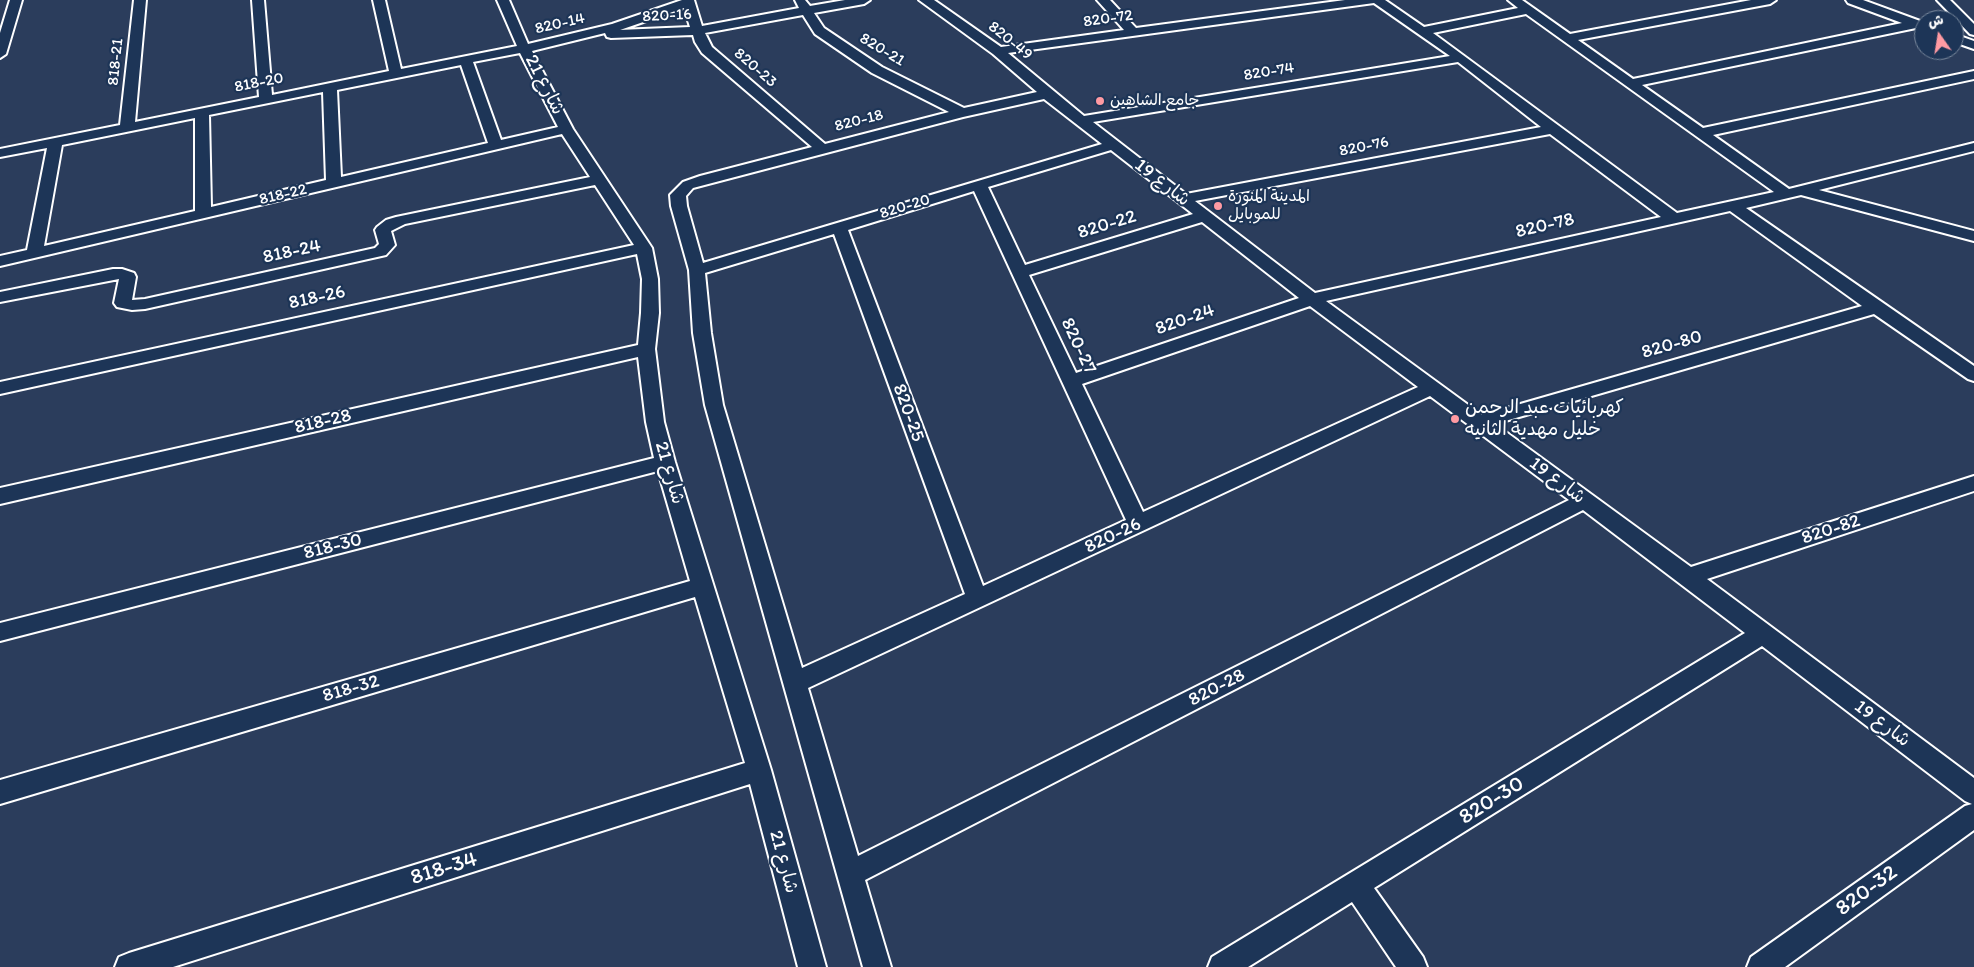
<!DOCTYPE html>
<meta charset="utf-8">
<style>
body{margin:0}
#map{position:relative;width:1974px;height:967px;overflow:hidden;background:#2b3d5c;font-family:Itim,"Playpen Sans Arabic",sans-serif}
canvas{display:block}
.north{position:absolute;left:1914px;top:10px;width:50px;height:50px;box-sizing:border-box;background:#1d3557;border:1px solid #77869a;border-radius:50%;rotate:347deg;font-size:14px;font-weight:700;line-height:20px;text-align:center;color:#fff}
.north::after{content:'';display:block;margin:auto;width:18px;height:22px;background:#ff9aa2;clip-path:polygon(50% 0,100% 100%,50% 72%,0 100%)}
</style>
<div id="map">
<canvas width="1974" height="967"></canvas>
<div class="north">ش</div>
</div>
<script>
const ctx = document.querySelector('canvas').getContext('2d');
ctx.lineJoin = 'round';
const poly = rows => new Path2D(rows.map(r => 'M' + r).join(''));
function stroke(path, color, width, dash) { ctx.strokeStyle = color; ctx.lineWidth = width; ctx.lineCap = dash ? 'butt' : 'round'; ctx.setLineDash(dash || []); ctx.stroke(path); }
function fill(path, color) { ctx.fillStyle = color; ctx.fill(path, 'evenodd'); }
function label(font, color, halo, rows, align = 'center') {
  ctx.font = font + ' Itim,"Playpen Sans Arabic",sans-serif'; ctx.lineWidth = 4.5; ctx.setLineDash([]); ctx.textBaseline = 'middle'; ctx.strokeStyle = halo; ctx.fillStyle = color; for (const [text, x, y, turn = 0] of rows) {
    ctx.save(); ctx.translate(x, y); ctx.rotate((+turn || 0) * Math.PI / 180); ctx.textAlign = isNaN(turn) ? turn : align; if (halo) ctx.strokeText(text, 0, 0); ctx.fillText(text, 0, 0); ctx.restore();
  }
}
const street = poly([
 [10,0,22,0,6,54,0,58,0,33,10,0],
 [134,0,146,0,135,122,259,97,252,0,264,0,272,95,389,71,373,0,385,0,401,69,517,46,497,0,509,0,528,44,612,24,682,0,694,0,702,26,799,8,795,0,805,0,810,6,845,0,870,0,864,4,814,13,824,28,882,67,964,108,1037,92,993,54,919,0,934,0,1001,47,1124,30,1097,0,1110,0,1136,28,1345,0,1385,0,1424,27,1518,8,1508,0,1522,0,1570,34,1751,0,1776,0,1770,4,1578,40,1633,79,1902,23,1848,3,1846,0,1863,0,1920,21,1922,24,1920,27,1916,28,1642,85,1703,128,1974,71,1974,79,1713,135,1789,189,1974,143,1974,151,1819,190,1974,231,1974,241,1801,195,1746,208,1974,366,1974,381,1968,379,1874,314,1495,424,1691,567,1974,476,1974,491,1707,579,1974,778,1974,830,1785,967,1747,967,1751,957,1965,806,1972,804,1965,801,1762,646,1374,888,1423,957,1427,967,1396,967,1352,902,1248,967,1208,967,1212,957,1745,633,1583,510,865,880,891,967,863,967,705,405,693,333,689,270,671,206,670,195,683,182,700,176,812,147,702,53,695,42,693,35,611,38,607,37,605,33,532,51,573,129,652,248,658,279,659,313,655,349,664,422,675,462,771,770,826,967,798,967,750,784,173,967,115,967,119,957,129,953,745,763,695,597,0,804,0,780,690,581,658,471,0,641,0,623,654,458,646,422,638,357,0,504,0,488,638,345,641,313,642,279,637,254,0,394,0,382,634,245,595,185,405,224,391,231,395,245,386,255,145,309,132,310,117,307,114,303,119,279,0,302,0,292,113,269,122,269,134,273,136,277,132,300,145,299,375,248,379,244,375,230,377,227,386,220,396,217,590,177,562,134,0,266,0,256,27,250,47,148,0,157,0,149,120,125,134,0],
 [1374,3,1450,56,1084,116,1008,53,1374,3],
 [684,8,690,27,619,30,620,30,684,8],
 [1526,14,1774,192,1677,213,1433,33,1526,14],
 [803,15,815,34,872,73,949,112,825,144,712,47,705,33,803,15],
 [520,53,558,127,501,140,473,62,520,53],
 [1458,62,1541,127,1186,194,1093,122,1458,62],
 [461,65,488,143,341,177,337,90,461,65],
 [323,92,326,180,211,207,209,115,323,92],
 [1044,99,1102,144,703,263,687,206,686,196,693,188,963,117,1044,99],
 [195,118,195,211,44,246,62,145,195,118],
 [1550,134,1661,217,1315,293,1195,201,1550,134],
 [1111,150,1193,214,1025,265,988,187,1111,150],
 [974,191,1126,520,983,586,848,230,974,191],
 [1730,211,1862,306,1482,415,1326,301,1730,211],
 [1202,222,1299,298,1076,373,1029,275,1202,222],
 [834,234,965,594,802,668,723,405,711,333,705,273,834,234],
 [1310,306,1418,387,1143,512,1082,384,1310,306],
 [1430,396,1569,500,858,856,808,688,1430,396],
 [1937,0,1950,0,1974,24,1974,35,1970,34,1937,0],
 [1954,34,1974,41,1974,49,1954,42,1954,34]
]);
const markers = [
 [1100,101,5,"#ff9aa2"],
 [1218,206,5,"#ff9aa2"],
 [1455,419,5,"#ff9aa2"]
];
const farStreetnames = [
 ["820-16",667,16,-3],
 ["820-72",1108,19,-8],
 ["820-14",560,24,-13],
 ["820-49",1010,41,39],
 ["820-21",882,50,31],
 ["818-21",116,62,-84],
 ["820-23",755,68,41],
 ["820-74",1269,72,-9],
 ["818-20",259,83,-11],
 ["820-18",859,121,-14],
 ["820-76",1364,147,-11],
 ["818-22",283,195,-13],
 ["820-20",905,207,-17]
];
const farPoinames = [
 ["جامع الشاهين",1110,101],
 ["المدينة المنورة",1228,197],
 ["للموبايل",1228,215]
];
const streetNames = [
 ["شارع 21",544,85,63],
 ["شارع 19",1162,183,38],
 ["820-22",1107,225,-17],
 ["820-78",1545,226,-13],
 ["818-24",292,252,-12],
 ["818-26",317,298,-12],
 ["820-24",1185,320,-19],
 ["820-80",1672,345,-16],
 ["820-27",1078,346,65],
 ["820-25",908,413,70],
 ["818-28",323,422,-13],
 ["شارع 21",669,473,74],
 ["شارع 19",1557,481,37],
 ["820-82",1831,530,-18],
 ["820-26",1113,536,-25],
 ["818-30",333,547,-14],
 ["820-28",1217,688,-27],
 ["818-32",351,689,-16],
 ["شارع 19",1882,724,37],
 ["شارع 21",783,862,75]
];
const poiNames = [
 ["كهربائيات عبد الرحمن",1465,408],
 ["خليل مهدية الثانيه",1465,430]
];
const nearStreetnames = [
 ["820-30",1492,801,-32],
 ["818-34",444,869,-17],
 ["820-32",1867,891,-36]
];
stroke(street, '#fff', 4);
fill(street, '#1d3557');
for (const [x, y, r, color] of markers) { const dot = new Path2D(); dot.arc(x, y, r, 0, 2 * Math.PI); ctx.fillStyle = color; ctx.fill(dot); stroke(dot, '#1d3557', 2); }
label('16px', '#fff', '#1d3557', farStreetnames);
label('16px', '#fff', '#1d3557', farPoinames, 'left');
label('19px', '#fff', '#1d3557', streetNames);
label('19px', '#fff', '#1d3557', poiNames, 'left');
label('22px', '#fff', '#1d3557', nearStreetnames);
</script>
